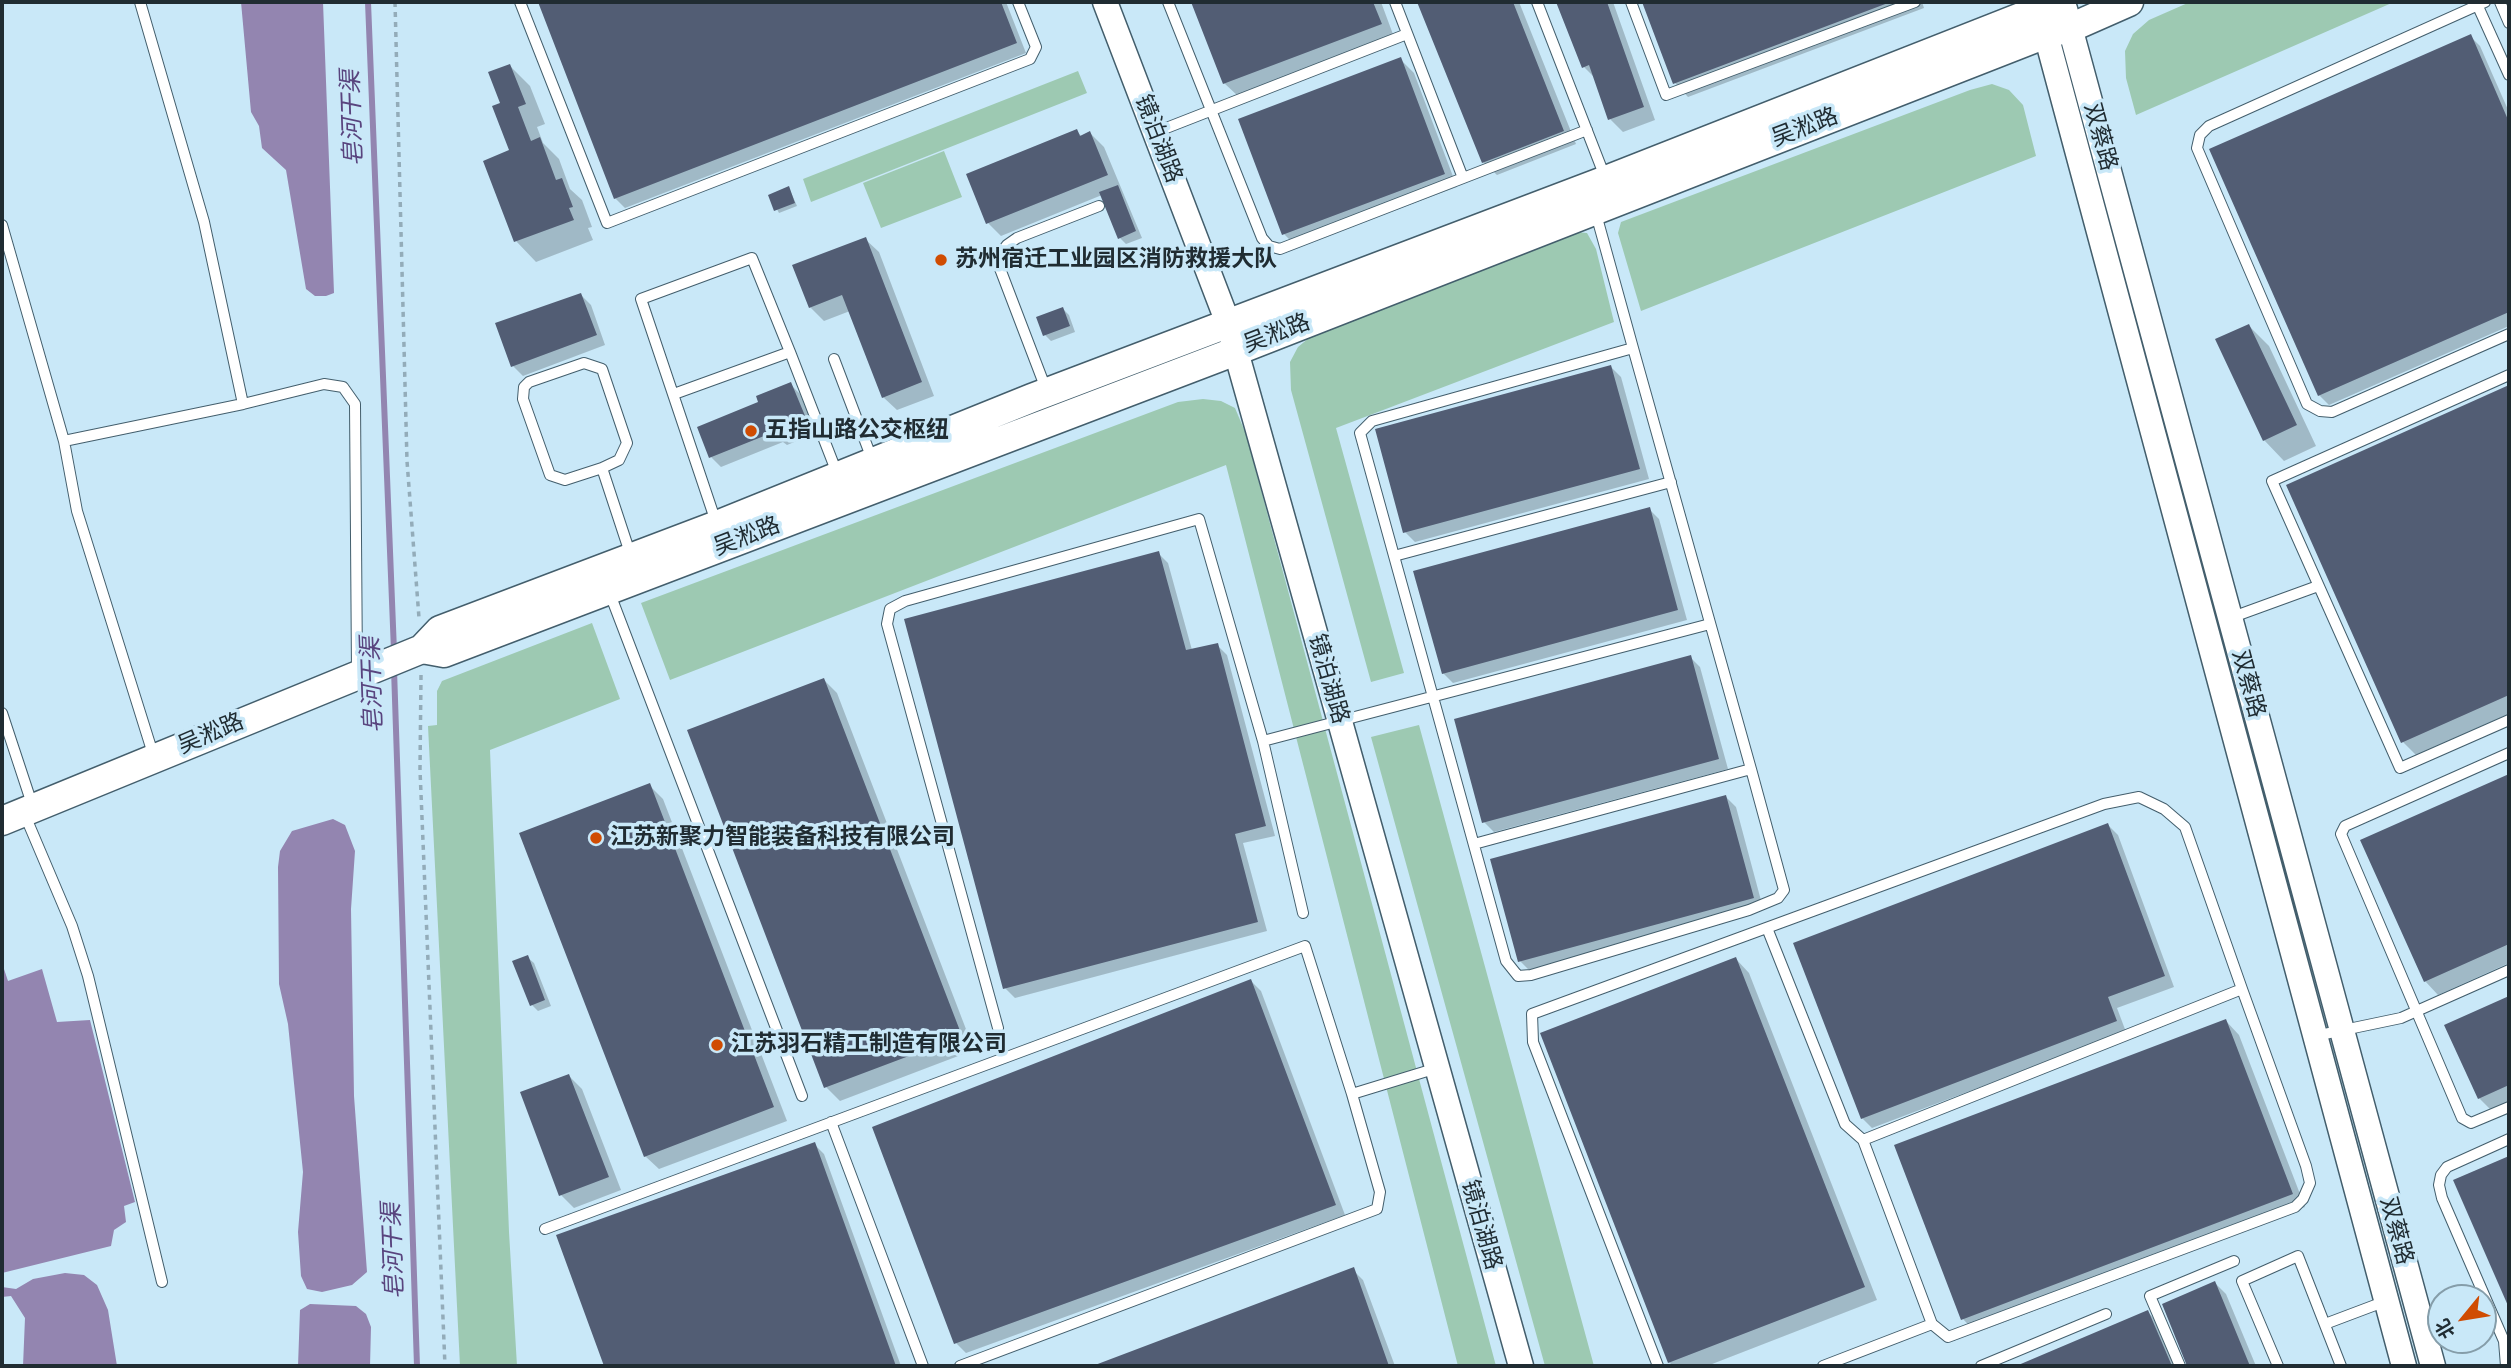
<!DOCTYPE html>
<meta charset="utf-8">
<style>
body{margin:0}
#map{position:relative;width:2511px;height:1368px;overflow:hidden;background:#c9e8f8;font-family:"Fira Sans","Noto Sans SC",sans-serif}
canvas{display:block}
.frame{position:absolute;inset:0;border:4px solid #202c32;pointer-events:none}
.north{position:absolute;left:2427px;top:1284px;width:70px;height:70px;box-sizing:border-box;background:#c9e8f8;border:2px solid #859da9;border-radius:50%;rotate:240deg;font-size:19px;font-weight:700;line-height:28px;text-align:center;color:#202c32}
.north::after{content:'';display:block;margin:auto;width:24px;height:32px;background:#d04c02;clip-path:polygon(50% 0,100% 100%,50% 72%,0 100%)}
</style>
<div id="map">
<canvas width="2511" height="1368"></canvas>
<div class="frame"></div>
<div class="north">北</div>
</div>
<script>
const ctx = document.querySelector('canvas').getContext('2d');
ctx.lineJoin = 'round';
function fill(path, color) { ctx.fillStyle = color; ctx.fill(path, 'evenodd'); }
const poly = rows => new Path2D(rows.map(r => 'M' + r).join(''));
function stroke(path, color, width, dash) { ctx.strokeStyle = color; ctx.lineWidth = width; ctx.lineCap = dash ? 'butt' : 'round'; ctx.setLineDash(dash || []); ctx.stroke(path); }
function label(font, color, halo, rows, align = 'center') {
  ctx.font = font + ' "Fira Sans","Noto Sans SC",sans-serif'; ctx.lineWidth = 7; ctx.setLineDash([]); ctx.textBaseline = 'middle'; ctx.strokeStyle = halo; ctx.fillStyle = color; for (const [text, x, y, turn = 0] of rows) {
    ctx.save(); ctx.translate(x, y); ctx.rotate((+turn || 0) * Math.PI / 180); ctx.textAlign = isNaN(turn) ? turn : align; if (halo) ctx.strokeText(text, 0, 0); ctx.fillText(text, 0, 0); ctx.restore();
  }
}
const green = poly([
 [2190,2,2394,2,2136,115,2126,78,2125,51,2133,34,2149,20],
 [1078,71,1087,93,811,202,803,179],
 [1992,84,2009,90,2023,105,2036,156,1641,311,1618,233,1621,222,1970,90],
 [944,151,962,197,881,228,863,183],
 [1575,232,1587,233,1596,249,1614,322,1336,428,1404,673,1371,682,1291,390,1290,362,1298,347,1315,333],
 [1203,399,1221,401,1235,408,1246,434,1496,1366,1458,1366,1226,465,670,680,641,603,1178,402],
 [592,623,620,699,490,750,509,1232,517,1366,460,1366,428,726,437,725,437,691,442,681],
 [1419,725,1594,1366,1545,1366,1371,737]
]);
const water = poly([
 [241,2,323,2,334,293,326,296,315,296,306,289,286,170,262,148,259,126,251,112],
 [333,819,345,825,355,851,351,909,354,1096,367,1272,352,1285,322,1292,307,1289,301,1276,298,1232,303,1172,288,1024,279,984,278,867,280,851,292,831],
 [2,963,8,981,42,969,57,1022,90,1020,135,1202,124,1206,126,1222,114,1230,111,1246,2,1273],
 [65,1273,84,1275,97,1285,108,1310,117,1366,23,1366,25,1318,11,1296,2,1297,2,1287,16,1289,33,1279],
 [310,1304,356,1306,366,1314,371,1327,370,1366,298,1366,300,1310]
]);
const shadow = poly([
 [539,2,1006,2,1026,53,625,208,615,198],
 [1193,2,1381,2,1394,37,1238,96,1224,83],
 [1419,2,1519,2,1576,144,1497,175,1483,162],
 [1558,2,1613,2,1655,120,1623,132,1610,119,1596,79,1584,67],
 [1644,2,1922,2,1924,8,1688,97,1675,83],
 [2470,36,2480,46,2509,112,2509,326,2329,405,2319,395],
 [1400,59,1414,73,1457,187,1297,247,1284,234],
 [510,66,530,86,545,124,537,127,543,143,559,159,570,189,582,200,592,227,588,228,593,240,536,262,516,241,485,162,512,151,502,104],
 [1077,131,1082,137,1090,133,1104,147,1142,238,1126,244,1120,238,1102,195,1001,236,988,223],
 [789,188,797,206,779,213,770,196],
 [865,239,879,252,934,396,897,410,883,397,850,311,824,321,810,307],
 [581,295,591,305,605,345,523,376,513,366],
 [1063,309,1069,315,1075,332,1051,341,1045,335],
 [2249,326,2269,346,2316,446,2284,461,2264,440],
 [1611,367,1621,377,1649,479,1415,542,1405,532],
 [790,384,800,394,816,433,787,445,783,442,721,467,711,457,760,403],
 [2509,387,2509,714,2416,755,2403,742,2288,486],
 [1649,509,1659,519,1687,620,1453,683,1443,673],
 [1158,553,1168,563,1192,650,1217,645,1227,655,1275,836,1243,843,1267,931,1015,998,1005,988],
 [1690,657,1700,667,1728,769,1494,832,1484,822],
 [824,680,837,693,974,1050,840,1101,826,1087,689,731],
 [2509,776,2509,963,2438,995,2425,981,2362,841],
 [649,785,663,799,787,1121,659,1169,645,1156],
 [1726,797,1736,807,1763,908,1530,971,1520,961],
 [2108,825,2118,835,2174,987,2117,1008,2126,1032,1872,1128,1862,1118],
 [527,957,534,963,551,1006,538,1011,532,1005],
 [1736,959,1749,973,1877,1300,1707,1366,1673,1366,1669,1362],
 [1251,981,1261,991,1345,1215,966,1353,956,1343],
 [2509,998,2509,1104,2493,1112,2479,1098,2447,1026],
 [2226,1021,2239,1035,2305,1207,1976,1333,1963,1319],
 [569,1076,582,1089,621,1190,574,1208,561,1195],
 [814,1144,824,1154,901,1366,606,1366,558,1237],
 [2509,1158,2509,1304,2456,1181],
 [1353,1270,1363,1280,1395,1366,1097,1366],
 [2215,1283,2226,1294,2256,1366,2188,1366],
 [2148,1312,2158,1323,2177,1366,2021,1366]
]);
const stream = poly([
 [368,2,394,651],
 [394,669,417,1366]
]);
const building = poly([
 [538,2,1001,2,1017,43,614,199],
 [1191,2,1373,2,1382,24,1223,84],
 [1417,2,1513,2,1564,131,1482,163],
 [1556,2,1607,2,1644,107,1608,120,1589,65,1582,68],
 [1642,2,1888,2,1888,3,1673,84],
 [2471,34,2509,122,2509,312,2318,396,2209,149],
 [1401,57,1445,174,1282,235,1238,119],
 [510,64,526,104,518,107,531,141,540,137,556,180,562,178,573,207,569,208,574,220,514,242,483,161,509,150,492,106,500,103,488,72],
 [1077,129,1080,136,1090,131,1108,175,986,224,966,174],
 [1118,185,1136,231,1118,239,1099,192],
 [789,186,795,203,774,211,768,195],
 [866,237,922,382,882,398,842,295,809,308,792,265],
 [581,293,597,335,511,367,495,323],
 [1063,307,1070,326,1043,336,1036,317],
 [2249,324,2297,425,2263,441,2215,339],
 [1611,365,1640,469,1403,533,1375,429],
 [791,382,808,423,775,436,774,432,709,458,697,427,758,402,756,396],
 [2509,385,2509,695,2401,743,2286,485],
 [1650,507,1678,610,1442,674,1413,571],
 [1159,551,1186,650,1218,643,1266,826,1235,834,1258,922,1003,989,904,619],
 [1691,655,1719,759,1482,823,1454,719],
 [824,678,962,1036,824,1088,687,730],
 [2509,774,2509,944,2424,982,2360,840],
 [650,783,774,1107,644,1157,519,833],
 [1726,795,1754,898,1518,962,1490,859],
 [2108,823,2165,976,2108,997,2117,1021,1861,1119,1793,943],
 [528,955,545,1000,530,1006,512,961],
 [1736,957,1865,1287,1668,1363,1540,1033],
 [1251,979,1336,1205,954,1344,872,1127],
 [2509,996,2509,1085,2478,1099,2444,1025],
 [2226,1019,2293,1194,1961,1320,1894,1145],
 [569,1074,609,1177,559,1196,520,1092],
 [815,1142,896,1366,604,1366,556,1235],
 [2509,1156,2509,1308,2453,1180],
 [1354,1267,1389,1366,1096,1366,1095,1365],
 [2215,1281,2250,1366,2187,1366,2162,1304],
 [2148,1310,2172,1366,2016,1366]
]);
const path = poly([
 [395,2,407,461,419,618],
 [421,675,420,770,445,1366]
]);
const service = poly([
 [140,2,204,222,243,404],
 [520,2,607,223,1030,59,1036,47,1018,2],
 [1168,2,1262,238,1269,246,1280,249,1587,130],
 [1395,2,1463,178],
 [1537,2,1605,177],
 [1631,2,1666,95,1915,2],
 [2476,2,2509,75],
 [2485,2,2209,126,2200,135,2197,148,2307,404,2320,411,2332,412,2509,334],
 [2500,2,2509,23],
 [1156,132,1407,34],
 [1596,214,1633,348,1751,769,1784,890,1778,898,1749,910,1531,975,1518,976,1506,961,1360,433,1372,421,1633,348],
 [2,225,64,441,77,511,154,757],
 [790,352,837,473],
 [834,359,872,459],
 [2509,375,2272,481,2400,768,2509,720],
 [1046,389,999,266,1000,254,1007,245,1017,238,1099,206],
 [674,394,790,352,752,258,641,299,716,522],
 [64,441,243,404,324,384,343,387,355,404,357,671],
 [602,468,619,460,627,443,602,369,584,363,529,382,524,387,523,399,550,475,565,480,602,468,631,556],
 [1394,556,1671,482],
 [610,594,802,1096],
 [2230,618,2318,586],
 [2,713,33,807],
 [1263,741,1303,913],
 [2509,753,2345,826,2341,834,2462,1118,2471,1123,2509,1107],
 [24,813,72,926,88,976,162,1282],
 [1474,844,1751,769],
 [1767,928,1845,1124,1863,1140],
 [998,1028,887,624,890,609,905,601,1199,519,1263,741,1710,624],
 [2315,1036,2401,1018,2509,970],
 [831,1122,923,1366],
 [545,1229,1305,946,1352,1094,1437,1068],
 [1932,1324,1948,1337,2295,1207,2303,1199,2310,1183,2306,1166,2242,989],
 [2325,1324,2386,1301],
 [960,1366,1377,1209,1380,1192,1352,1094],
 [1658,1366,1533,1042,1532,1014,2104,804,2139,797,2164,809,2185,827,2242,989,1863,1140,1932,1324,1823,1366],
 [1981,1366,2106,1314],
 [2180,1366,2150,1296,2234,1261],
 [2278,1366,2242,1281,2298,1256,2341,1366],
 [2506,1366,2504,1341,2442,1198,2439,1185,2441,1175,2447,1167,2509,1139]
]);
const tertiary = poly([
 [1105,2,1228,323,1521,1366],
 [2065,9,2433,1366],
 [2041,16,2404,1366]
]);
const secondary = poly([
 [422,649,444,653,1236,351,2046,34,2070,28,2129,2],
 [2,821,422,649,440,630,717,525,1032,398,1606,180,2059,2]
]);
const markers = [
 [941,260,7,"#d04c02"],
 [751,431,7,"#d04c02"],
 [596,838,7,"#d04c02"],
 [717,1045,7,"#d04c02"]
];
const streetNames = [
 ["吴淞路",1805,128,-21],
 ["双蔡路",2100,137,75],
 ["镜泊湖路",1158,139,69],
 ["吴淞路",1277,334,-21],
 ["吴淞路",747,537,-21],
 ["镜泊湖路",1328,679,74],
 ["双蔡路",2248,684,75],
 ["吴淞路",211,734,-23],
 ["镜泊湖路",1481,1225,74],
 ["双蔡路",2396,1231,75]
];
const poiNames = [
 ["苏州宿迁工业园区消防救援大队",955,260],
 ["五指山路公交枢纽",765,431],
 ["江苏新聚力智能装备科技有限公司",610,838],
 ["江苏羽石精工制造有限公司",731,1045]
];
const waterNames = [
 ["皂河干渠",353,118,-92],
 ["皂河干渠",373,685,-92],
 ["皂河干渠",394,1251,-92]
];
fill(green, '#9dc9b2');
fill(water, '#9385b0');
fill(shadow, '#0003');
stroke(stream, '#9385b0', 6);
fill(building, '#525d74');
stroke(service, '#435e6c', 12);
stroke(tertiary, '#435e6c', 27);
stroke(secondary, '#435e6c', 31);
stroke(path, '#93acb9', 3.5, [5, 5]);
stroke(service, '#fff', 10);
stroke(tertiary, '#fff', 24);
stroke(secondary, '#fff', 28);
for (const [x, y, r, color] of markers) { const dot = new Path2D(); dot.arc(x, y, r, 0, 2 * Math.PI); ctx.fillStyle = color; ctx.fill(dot); stroke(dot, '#c9e8f8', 2.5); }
label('23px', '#202c32', '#c9e8f8', streetNames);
label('bold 23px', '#202c32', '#c9e8f8', poiNames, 'left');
label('italic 24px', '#59447e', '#c9e8f8', waterNames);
</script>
